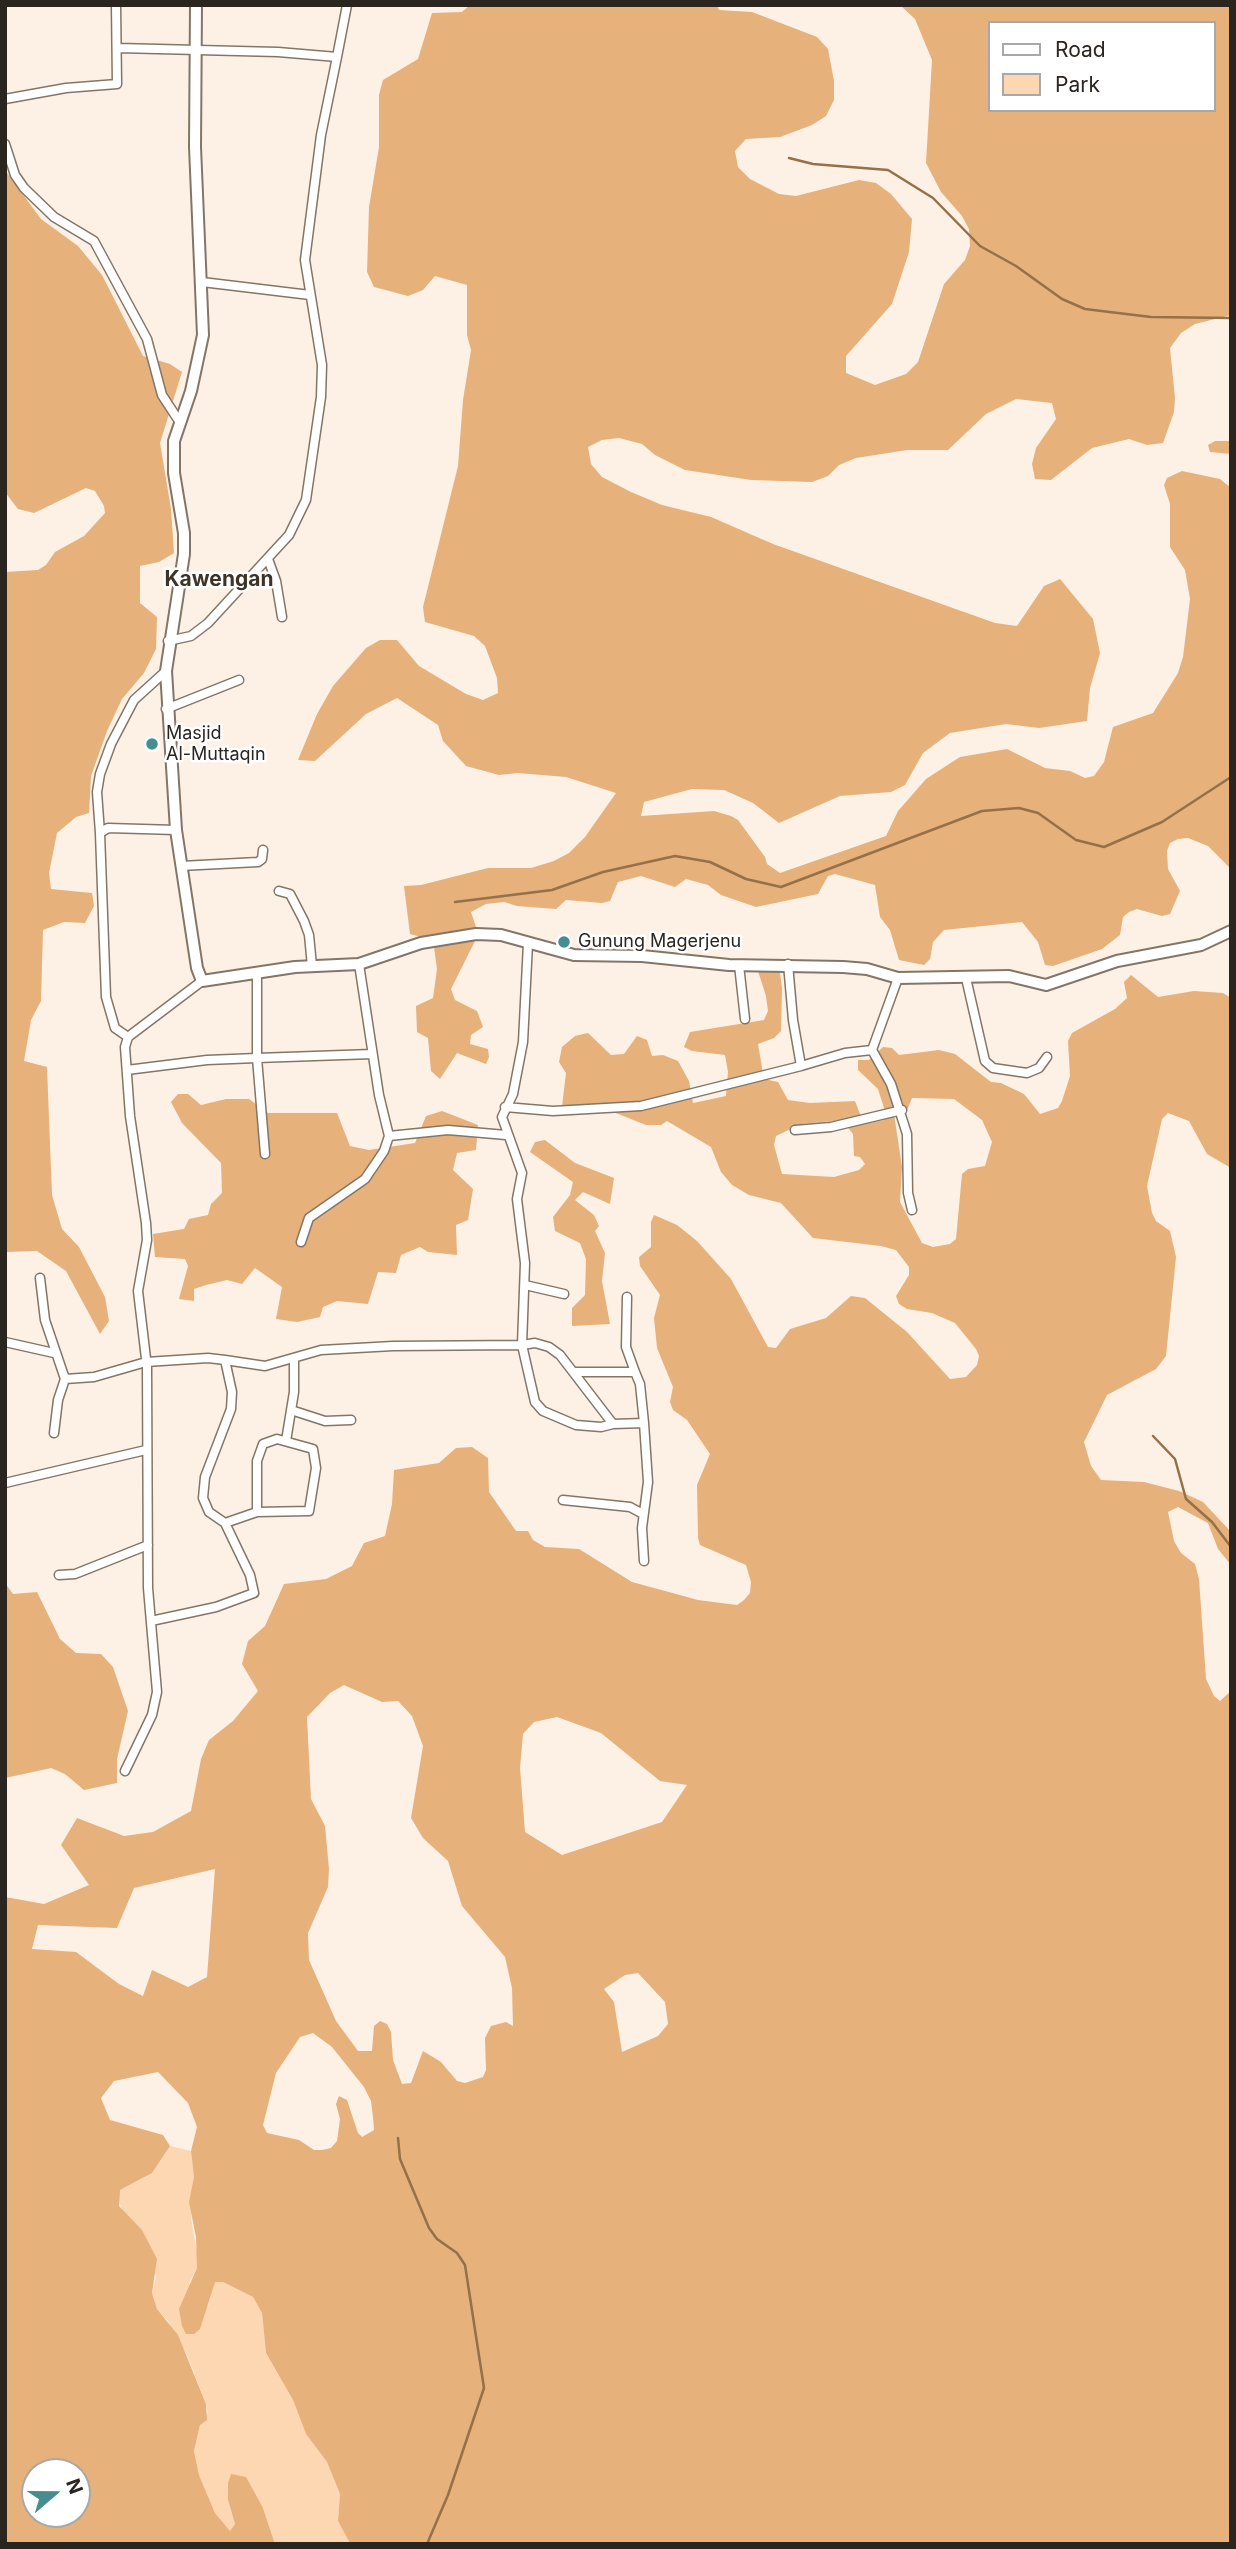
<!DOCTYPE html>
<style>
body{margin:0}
#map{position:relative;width:1236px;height:2549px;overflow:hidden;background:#fdf1e5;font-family:Inter,sans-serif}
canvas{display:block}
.frame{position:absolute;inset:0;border:7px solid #2b2520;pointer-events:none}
.legend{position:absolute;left:988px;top:21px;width:228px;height:91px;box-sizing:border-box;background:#fff;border:2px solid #aaa8a6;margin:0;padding:9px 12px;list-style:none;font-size:21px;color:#2b2520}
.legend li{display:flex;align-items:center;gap:14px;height:35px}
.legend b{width:35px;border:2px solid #aaa8a6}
.north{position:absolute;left:21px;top:2458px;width:70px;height:70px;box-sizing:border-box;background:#fff;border:2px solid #aaa8a6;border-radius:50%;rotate:70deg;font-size:19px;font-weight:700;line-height:28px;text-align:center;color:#2b2520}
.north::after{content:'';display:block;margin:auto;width:24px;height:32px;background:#458d8e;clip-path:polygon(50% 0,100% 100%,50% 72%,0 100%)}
</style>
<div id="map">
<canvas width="1236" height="2549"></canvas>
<div class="frame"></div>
<ul class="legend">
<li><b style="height:9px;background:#fff"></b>Road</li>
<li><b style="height:19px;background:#fdd7b1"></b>Park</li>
</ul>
<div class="north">N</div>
</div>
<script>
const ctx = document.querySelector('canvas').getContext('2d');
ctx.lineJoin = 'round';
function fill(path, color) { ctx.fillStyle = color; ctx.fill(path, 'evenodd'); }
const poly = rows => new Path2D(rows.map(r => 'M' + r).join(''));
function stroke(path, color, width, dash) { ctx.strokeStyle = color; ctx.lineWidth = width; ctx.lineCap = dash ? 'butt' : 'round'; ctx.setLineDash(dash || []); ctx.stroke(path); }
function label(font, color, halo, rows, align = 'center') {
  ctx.font = font + ' Inter,sans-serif'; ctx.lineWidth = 5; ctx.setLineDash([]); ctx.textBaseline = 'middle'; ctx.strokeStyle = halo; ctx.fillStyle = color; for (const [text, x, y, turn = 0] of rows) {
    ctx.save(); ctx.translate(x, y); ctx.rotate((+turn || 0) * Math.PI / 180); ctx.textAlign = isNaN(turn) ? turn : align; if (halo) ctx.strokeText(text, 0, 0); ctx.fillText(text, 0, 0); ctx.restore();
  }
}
const green = poly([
 [170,2146,191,2151,194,2176,191,2219,198,2259,197,2268,189,2284,208,2306,214,2282,223,2282,253,2297,262,2313,266,2353,293,2400,306,2434,327,2462,340,2494,338,2521,353,2544,275,2544,263,2508,231,2474,228,2500,235,2524,230,2532,215,2513,199,2475,194,2451,200,2425,208,2412,206,2404,188,2357,168,2321,157,2309,152,2293,156,2277,142,2230,123,2213,118,2198,120,2190,152,2173]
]);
const forest = poly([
 [470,5,717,5,719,10,752,12,817,37,828,49,834,81,834,100,826,116,812,125,780,137,746,139,735,151,738,167,750,179,779,194,796,196,859,180,876,183,891,194,912,219,909,252,892,304,846,356,846,373,875,385,906,374,918,362,944,284,965,260,970,246,969,229,962,216,941,192,926,163,932,60,915,19,900,5,1231,5,1231,315,1195,324,1181,333,1170,348,1175,398,1174,412,1163,443,1147,445,1129,439,1092,448,1051,480,1035,479,1032,464,1036,448,1056,419,1052,403,1016,399,986,414,948,450,907,450,856,458,839,465,828,476,812,482,751,480,685,470,655,455,642,444,619,438,602,440,588,447,591,464,602,477,631,492,662,505,711,517,773,544,995,623,1017,626,1044,586,1060,579,1093,619,1100,653,1090,688,1087,721,1039,728,1006,724,950,733,923,753,905,785,891,792,840,796,779,823,753,803,724,790,692,789,644,802,641,816,714,811,731,816,738,820,765,857,767,864,780,873,886,836,898,811,926,779,960,757,1007,749,1045,768,1070,771,1085,778,1094,776,1104,762,1113,727,1153,713,1178,673,1183,657,1190,599,1185,570,1170,547,1170,504,1164,485,1167,478,1182,471,1220,479,1231,488,1231,869,1208,846,1188,838,1178,839,1170,843,1167,851,1168,869,1180,891,1170,914,1162,916,1137,909,1129,912,1123,917,1120,935,1102,949,1053,966,1045,965,1038,942,1022,922,944,930,933,942,930,959,924,965,899,960,890,930,880,917,875,885,835,874,828,876,818,894,756,907,721,895,708,885,686,879,675,887,641,876,618,882,610,901,602,903,566,900,556,909,517,906,504,902,486,904,471,912,477,930,476,939,451,989,455,1000,477,1011,483,1027,471,1035,470,1044,488,1049,489,1057,486,1064,457,1053,440,1079,431,1071,428,1038,417,1032,416,1006,433,998,437,969,433,940,410,934,404,886,421,885,488,868,531,868,554,861,569,853,585,837,616,793,566,777,518,773,499,775,466,766,443,741,438,725,397,698,366,714,315,761,298,760,317,714,333,686,366,648,380,640,397,640,419,666,466,694,483,700,498,693,497,678,485,646,474,636,425,622,423,607,458,466,463,400,471,350,467,335,467,285,435,276,423,290,408,296,374,287,367,272,369,207,379,147,379,95,383,80,418,59,432,13,462,12],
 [989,23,1213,23,1213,110,989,110],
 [5,170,41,219,78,246,102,275,143,356,170,364,182,372,160,443,171,509,174,553,159,562,140,566,140,603,157,617,156,649,144,673,122,699,107,731,91,776,89,813,76,817,57,833,49,873,51,889,92,893,94,906,85,923,64,922,43,930,41,1001,31,1020,24,1061,47,1067,52,1195,62,1229,79,1247,105,1297,109,1321,100,1334,66,1271,37,1251,5,1252,5,572,38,570,46,565,55,552,84,536,105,513,104,506,95,491,86,488,34,513,18,509,5,492],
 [1215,441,1231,441,1231,454,1210,452,1208,445],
 [773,967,780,973,782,988,781,1031,774,1038,758,1044,764,1079,778,1082,788,1100,810,1103,855,1101,860,1114,870,1123,884,1120,884,1108,878,1089,858,1070,858,1060,869,1060,883,1047,892,1048,899,1055,939,1050,955,1054,991,1082,1001,1083,1024,1094,1040,1114,1058,1108,1062,1101,1070,1076,1068,1041,1072,1033,1115,1009,1127,998,1124,982,1131,975,1158,997,1194,991,1223,993,1231,998,1231,1168,1207,1154,1189,1121,1168,1113,1162,1119,1147,1186,1152,1213,1156,1221,1170,1231,1176,1257,1166,1356,1156,1369,1107,1395,1084,1442,1091,1466,1101,1480,1144,1482,1179,1491,1203,1502,1231,1532,1231,1565,1218,1549,1208,1523,1178,1507,1168,1512,1174,1541,1181,1553,1195,1564,1199,1579,1206,1679,1214,1696,1220,1701,1231,1691,1231,2544,350,2543,338,2521,340,2494,327,2462,306,2434,293,2400,266,2353,262,2313,253,2297,223,2282,215,2282,200,2329,194,2334,186,2334,182,2326,179,2309,197,2268,196,2237,189,2202,194,2177,191,2151,197,2127,188,2103,158,2072,114,2081,101,2098,110,2120,163,2135,170,2146,152,2173,120,2190,119,2206,142,2230,157,2259,152,2293,157,2309,178,2335,206,2404,207,2420,200,2425,194,2451,199,2475,215,2513,230,2531,235,2524,228,2500,228,2483,231,2474,246,2477,263,2508,275,2544,5,2544,5,1897,44,1904,89,1885,61,1845,77,1818,124,1836,153,1832,191,1811,201,1759,209,1740,233,1721,258,1691,242,1664,248,1641,265,1626,284,1584,326,1579,352,1566,364,1543,385,1536,392,1504,394,1470,439,1463,456,1448,472,1447,488,1458,489,1492,516,1531,528,1531,533,1540,545,1547,579,1549,632,1582,698,1600,737,1605,744,1600,750,1593,751,1582,746,1565,700,1545,698,1538,697,1485,710,1454,687,1420,673,1410,670,1402,673,1387,657,1348,654,1318,660,1295,640,1266,639,1257,651,1247,651,1222,654,1215,677,1225,697,1241,731,1279,768,1347,776,1348,790,1329,826,1318,851,1296,865,1298,907,1332,950,1379,966,1377,977,1365,979,1356,976,1349,955,1323,932,1313,907,1309,899,1304,896,1296,909,1275,909,1267,896,1250,881,1246,813,1238,781,1203,749,1195,732,1185,721,1172,711,1147,667,1121,661,1125,646,1125,598,1106,562,1107,566,1073,559,1062,562,1047,575,1036,588,1033,611,1055,624,1054,637,1036,647,1040,652,1056,663,1055,678,1061,689,1081,693,1103,726,1096,728,1072,725,1055,692,1051,684,1047,690,1032,764,1020,768,1011,766,996,758,971],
 [912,1098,954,1099,982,1120,992,1142,985,1166,968,1169,962,1174,956,1239,950,1244,933,1247,922,1243,900,1202,902,1167,894,1114,908,1108],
 [842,1120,853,1134,854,1156,860,1157,865,1164,859,1170,834,1177,782,1174,774,1145,776,1136,801,1124],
 [344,1685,382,1702,398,1701,412,1716,423,1746,411,1818,423,1838,448,1861,462,1906,505,1957,512,1988,513,2026,506,2022,491,2026,485,2038,486,2070,483,2077,465,2083,457,2081,441,2062,423,2051,411,2083,402,2084,393,2060,391,2032,387,2024,380,2021,374,2026,372,2051,358,2051,336,2021,309,1960,308,1933,328,1887,329,1869,325,1826,311,1799,307,1717,330,1693],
 [557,1717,601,1733,660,1781,687,1785,662,1822,562,1855,525,1832,520,1768,523,1734,534,1722],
 [215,1869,207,1977,188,1987,152,1970,143,1996,119,1984,76,1952,32,1949,38,1925,117,1928,134,1888],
 [638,1973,665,2002,668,2024,658,2036,622,2052,614,2002,604,1989,625,1975],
 [313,2033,332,2047,364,2087,371,2101,373,2117,374,2130,362,2137,358,2133,347,2100,339,2096,336,2104,340,2119,337,2141,331,2148,322,2150,314,2150,299,2140,267,2133,263,2125,276,2073,300,2037],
 [35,2472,77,2472,77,2514,35,2514],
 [178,1094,188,1094,201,1105,226,1099,249,1099,268,1113,337,1113,350,1146,369,1150,415,1143,426,1116,442,1111,478,1125,476,1150,457,1153,453,1170,473,1189,468,1220,456,1225,457,1255,428,1252,420,1247,401,1255,396,1273,378,1272,368,1304,337,1301,323,1307,320,1317,297,1322,276,1319,282,1287,255,1268,242,1284,227,1280,206,1285,194,1289,194,1301,179,1299,188,1266,185,1259,155,1257,153,1234,184,1229,189,1219,208,1215,211,1204,222,1193,221,1163,182,1123,171,1102],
 [545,1140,575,1163,614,1178,610,1204,583,1192,575,1200,594,1215,599,1226,595,1231,605,1253,602,1281,610,1324,572,1326,572,1308,585,1295,586,1259,580,1243,555,1231,553,1217,570,1195,573,1182,530,1152,535,1142],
 [5,1583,13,1594,37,1592,60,1639,76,1653,101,1654,113,1667,128,1711,117,1759,117,1783,84,1790,65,1774,51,1768,5,1778]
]);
const stream = poly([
 [789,158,813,164,888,170,933,198,980,246,1016,266,1062,299,1085,309,1151,317,1231,318],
 [455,902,552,890,603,872,675,856,710,862,746,879,781,887,982,811,1019,808,1038,813,1076,840,1104,847,1162,822,1231,777],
 [1153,1436,1175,1459,1186,1499,1212,1522,1231,1547],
 [398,2138,400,2159,429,2228,437,2239,457,2253,465,2265,484,2388,448,2495,427,2544]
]);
const street = poly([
 [118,48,278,52,337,57,347,5],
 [5,99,66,88,117,84,116,5],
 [5,144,15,175,24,188,54,217,94,241,147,339,162,395,179,421],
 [202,282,310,295],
 [268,559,276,581,282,617],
 [168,641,191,636,208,623,289,535,306,500,321,397,322,365,305,260,321,135,337,57],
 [166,709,239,680],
 [100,833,97,792,100,774,111,744,134,700,166,671],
 [181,866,258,862,262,859,263,850],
 [279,891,290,894,304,921,309,935,312,966],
 [788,964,793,1020,801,1066,845,1053,872,1050,891,1084,907,1134,908,1193,912,1210],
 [739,965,745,1019],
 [257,973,257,1058,372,1054],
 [966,978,985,1061,993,1068,1027,1073,1039,1068,1047,1057],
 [128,1037,115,1028,106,997,100,833,108,828,176,830],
 [872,1050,898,978],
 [127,1070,207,1060,257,1058,265,1154],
 [505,1107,553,1111,641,1106,801,1066],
 [795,1130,831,1127,902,1110],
 [389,1136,448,1130,506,1135],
 [301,1242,309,1218,365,1179,384,1151,389,1136,379,1095,359,964],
 [40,1278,45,1320,65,1379,58,1400,54,1433],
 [525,1285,564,1294],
 [627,1297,626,1347,635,1372],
 [5,1342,54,1353],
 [575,1372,635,1372,640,1384,644,1423,613,1424],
 [65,1379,94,1377,146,1362,208,1358,225,1360],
 [291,1410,325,1421,351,1420],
 [644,1423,648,1482,642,1528,644,1561],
 [286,1441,294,1392,294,1359],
 [5,1483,146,1450],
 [563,1500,630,1507,643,1514],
 [225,1523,257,1512,309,1511,316,1468,313,1449,277,1439,263,1444,257,1461,257,1512],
 [59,1575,75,1574,148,1545],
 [151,1621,216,1607,254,1593,250,1575,225,1523,209,1512,203,1498,205,1477,231,1409,232,1392,225,1360,265,1366,321,1350,393,1346,522,1345,535,1343,549,1347,560,1355,613,1424,601,1427,576,1425,543,1411,535,1402,522,1345,525,1263,517,1199,522,1173,502,1117,513,1094,523,1042,528,943],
 [125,1771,152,1715,157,1692,148,1588,147,1367,138,1291,147,1240,146,1223,130,1116,125,1047,128,1037,202,981]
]);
const secondary = poly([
 [196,5,195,147,203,335,191,391,174,441,174,473,184,533,184,554,166,671,176,830,197,968,202,981,295,967,359,964,421,943,476,934,501,935,574,955,642,956,729,965,843,967,867,969,898,978,1009,976,1046,985,1117,961,1201,945,1231,931]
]);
const markers = [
 [152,744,7,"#458d8e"],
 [564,942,7,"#458d8e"]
];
const poiNames = [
 ["Masjid",166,734],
 ["Al-Muttaqin",166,755],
 ["Gunung Magerjenu",578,942]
];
const quarterNames = [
 ["Kawengan",219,580]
];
fill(green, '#fdd7b1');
fill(forest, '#e6b17a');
stroke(stream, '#957048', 2.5);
stroke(street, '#837668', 11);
stroke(secondary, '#837668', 14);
stroke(street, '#fff', 8);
stroke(secondary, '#fff', 10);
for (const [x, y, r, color] of markers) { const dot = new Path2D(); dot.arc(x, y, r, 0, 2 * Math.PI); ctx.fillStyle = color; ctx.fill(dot); stroke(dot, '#fff', 2.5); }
label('18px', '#2b2520', '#fff', poiNames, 'left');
label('bold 21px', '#3f3327', '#fff', quarterNames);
</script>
